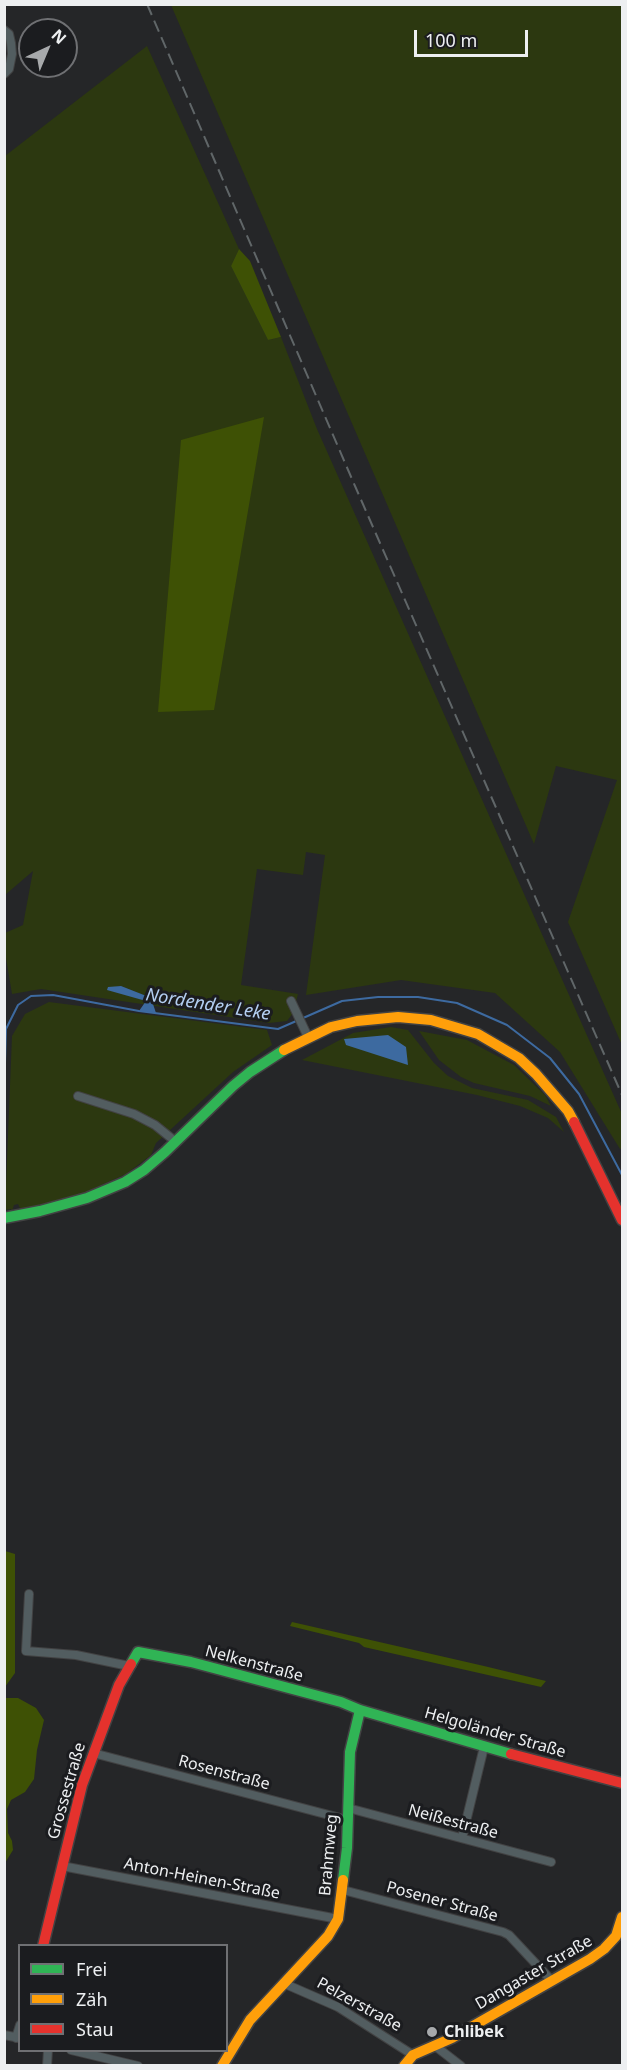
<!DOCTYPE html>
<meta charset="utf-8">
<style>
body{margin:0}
#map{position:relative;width:627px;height:2070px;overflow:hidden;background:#252628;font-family:"Noto Sans",sans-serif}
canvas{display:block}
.frame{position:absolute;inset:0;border:6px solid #edeff1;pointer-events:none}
.legend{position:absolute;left:18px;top:1944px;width:210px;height:108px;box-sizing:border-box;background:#1b1c1f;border:2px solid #6f7073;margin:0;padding:8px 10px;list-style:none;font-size:18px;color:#edeff1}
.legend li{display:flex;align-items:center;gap:12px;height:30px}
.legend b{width:30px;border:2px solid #6f7073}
.north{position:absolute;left:18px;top:18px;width:60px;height:60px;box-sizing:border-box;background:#1b1c1f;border:2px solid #6f7073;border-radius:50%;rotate:44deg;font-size:16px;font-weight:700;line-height:24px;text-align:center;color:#edeff1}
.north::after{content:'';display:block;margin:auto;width:21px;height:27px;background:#a7a9ab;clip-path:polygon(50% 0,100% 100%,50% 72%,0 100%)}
.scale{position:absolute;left:414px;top:30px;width:114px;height:27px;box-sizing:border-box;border:3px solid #edeff1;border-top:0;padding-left:8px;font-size:18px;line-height:21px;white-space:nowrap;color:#edeff1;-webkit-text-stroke:4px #1b1c1f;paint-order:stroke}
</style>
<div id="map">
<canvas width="627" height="2070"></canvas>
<div class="frame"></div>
<ul class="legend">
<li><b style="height:8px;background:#30b455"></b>Frei</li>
<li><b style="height:8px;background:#ff9f0a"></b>Zäh</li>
<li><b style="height:8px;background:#e5322d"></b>Stau</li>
</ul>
<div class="north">N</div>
<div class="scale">100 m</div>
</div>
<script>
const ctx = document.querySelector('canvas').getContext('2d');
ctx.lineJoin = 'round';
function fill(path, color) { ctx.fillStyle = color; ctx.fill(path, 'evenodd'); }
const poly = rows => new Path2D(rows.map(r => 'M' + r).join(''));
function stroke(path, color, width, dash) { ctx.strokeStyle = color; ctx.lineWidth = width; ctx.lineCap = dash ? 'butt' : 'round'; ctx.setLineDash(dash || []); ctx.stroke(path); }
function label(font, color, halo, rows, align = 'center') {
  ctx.font = font + ' "Noto Sans",sans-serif'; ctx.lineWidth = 6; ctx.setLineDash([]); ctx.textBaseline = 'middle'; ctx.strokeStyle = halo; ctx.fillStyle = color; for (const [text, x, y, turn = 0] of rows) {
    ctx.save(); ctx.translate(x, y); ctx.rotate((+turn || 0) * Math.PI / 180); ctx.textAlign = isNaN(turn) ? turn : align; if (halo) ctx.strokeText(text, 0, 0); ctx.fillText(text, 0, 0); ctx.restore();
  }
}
const green = poly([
 [171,5,622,5,622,1045,568,922,617,780,556,766,534,844],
 [147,46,239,249,231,266,268,340,281,337,317,429,622,1114,622,1148,620,1149,560,1052,495,993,401,980,306,995,325,855,306,852,303,875,257,869,241,985,298,994,293,1013,287,1021,269,1023,41,989,12,994,5,952,5,933,23,925,33,871,5,895,5,156],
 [121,986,143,995,154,997,170,994,182,994,205,1005,207,1009,169,1001,147,1001,107,989],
 [49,1002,267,1030,272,1045,233,1072,156,1143,151,1155,126,1174,70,1199,23,1209,20,1208,18,1204,14,1205,12,1211,11,1209,5,1210,12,1036,25,1014],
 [391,1027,408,1030,434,1063,448,1076,472,1088,528,1100,556,1117,564,1132,548,1118,520,1106,477,1095,302,1060,353,1033],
 [419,1031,467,1040,514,1065,545,1095,551,1106,530,1096,474,1083,461,1077,439,1060]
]);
const forest = poly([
 [239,249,250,261,281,337,268,340,231,266],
 [264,417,214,710,158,712,181,440],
 [5,1551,15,1554,15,1673,5,1687],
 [292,1622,484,1666,546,1681,541,1687,364,1647,359,1643,290,1626],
 [5,1698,18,1698,36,1708,44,1720,37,1750,34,1779,25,1792,11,1800,7,1809,8,1833,12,1841,13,1850,5,1863]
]);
const water = poly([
 [121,986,149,997,182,994,205,1005,208,1009,169,1002,154,1001,153,1004,156,1013,139,1011,146,1001,107,990,108,987],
 [388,1035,406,1047,408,1065,346,1045,344,1039]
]);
const stream = poly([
 [4,1098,6,1029,18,1005,31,996,53,995,139,1011,278,1029,342,1001,378,997,418,997,457,1003,507,1025,550,1058,579,1094,622,1175]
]);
const street = poly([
 [4,30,9,34,11,43,12,54,9,69,4,74],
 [291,1001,308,1037],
 [78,1096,134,1114,155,1125,176,1142],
 [29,1594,26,1651,76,1655,129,1666],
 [93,1753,348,1820],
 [348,1808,551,1862],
 [462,1838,484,1747],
 [62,1866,338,1919],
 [343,1890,503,1932,509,1935,551,1980],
 [283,1983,338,2007,413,2055],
 [4,2035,20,2038],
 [16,2038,20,2025],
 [434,2045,461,2066],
 [71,2050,138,2066],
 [47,2066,48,2050]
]);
const fast = poly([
 [4,1218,40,1211,87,1198,125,1182,144,1170,165,1152,233,1086,250,1072,284,1050],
 [131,1664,138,1652,191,1662,341,1702,360,1710,511,1754],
 [343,1880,347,1848,350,1752,360,1710]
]);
const slow = poly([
 [284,1050,331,1027,357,1021,398,1017,431,1020,478,1034,519,1058,536,1074,568,1111,574,1122],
 [222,2066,250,2020,328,1936,338,1919,343,1880],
 [404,2066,413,2055,452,2038,590,1959,604,1949,616,1936,622,1917]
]);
const jam = poly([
 [574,1122,622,1220],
 [511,1754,622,1783],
 [43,1946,82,1785,119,1685,131,1664]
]);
const rail = poly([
 [147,4,355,486,622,1095]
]);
const markers = [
 [432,2032,6,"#a7a9ab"]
];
const streetNames = [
 ["Nelkenstraße",254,1664,15],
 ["Helgoländer Straße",495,1733,16],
 ["Rosenstraße",224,1773,15],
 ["Grossestraße",67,1791,-74],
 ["Neißestraße",453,1822,15],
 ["Brahmweg",329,1855,-85],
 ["Anton-Heinen-Straße",202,1879,11],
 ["Posener Straße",442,1902,15],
 ["Dangaster Straße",534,1973,-30],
 ["Pelzerstraße",359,2005,29]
];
const poiNames = [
 ["Chlibek",444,2032]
];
const waterNames = [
 ["Nordender Leke",208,1005,9]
];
fill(green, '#2c3810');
fill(forest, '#3e5105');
fill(water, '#3d6aa0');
stroke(stream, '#3d6aa0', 2);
stroke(street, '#424243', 10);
stroke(fast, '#424243', 13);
stroke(slow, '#424243', 13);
stroke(jam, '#424243', 13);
stroke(street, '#525d60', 8);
stroke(fast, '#30b455', 10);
stroke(slow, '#ff9f0a', 10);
stroke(jam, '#e5322d', 10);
stroke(rail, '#606668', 2, [12, 6]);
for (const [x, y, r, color] of markers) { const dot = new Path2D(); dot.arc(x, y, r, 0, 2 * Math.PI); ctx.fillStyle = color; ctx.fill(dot); stroke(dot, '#1b1c1f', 2); }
label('16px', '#edeff1', '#1b1c1f', streetNames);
label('bold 16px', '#edeff1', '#1b1c1f', poiNames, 'left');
label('italic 18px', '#b3cef0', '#1b1c1f', waterNames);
</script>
